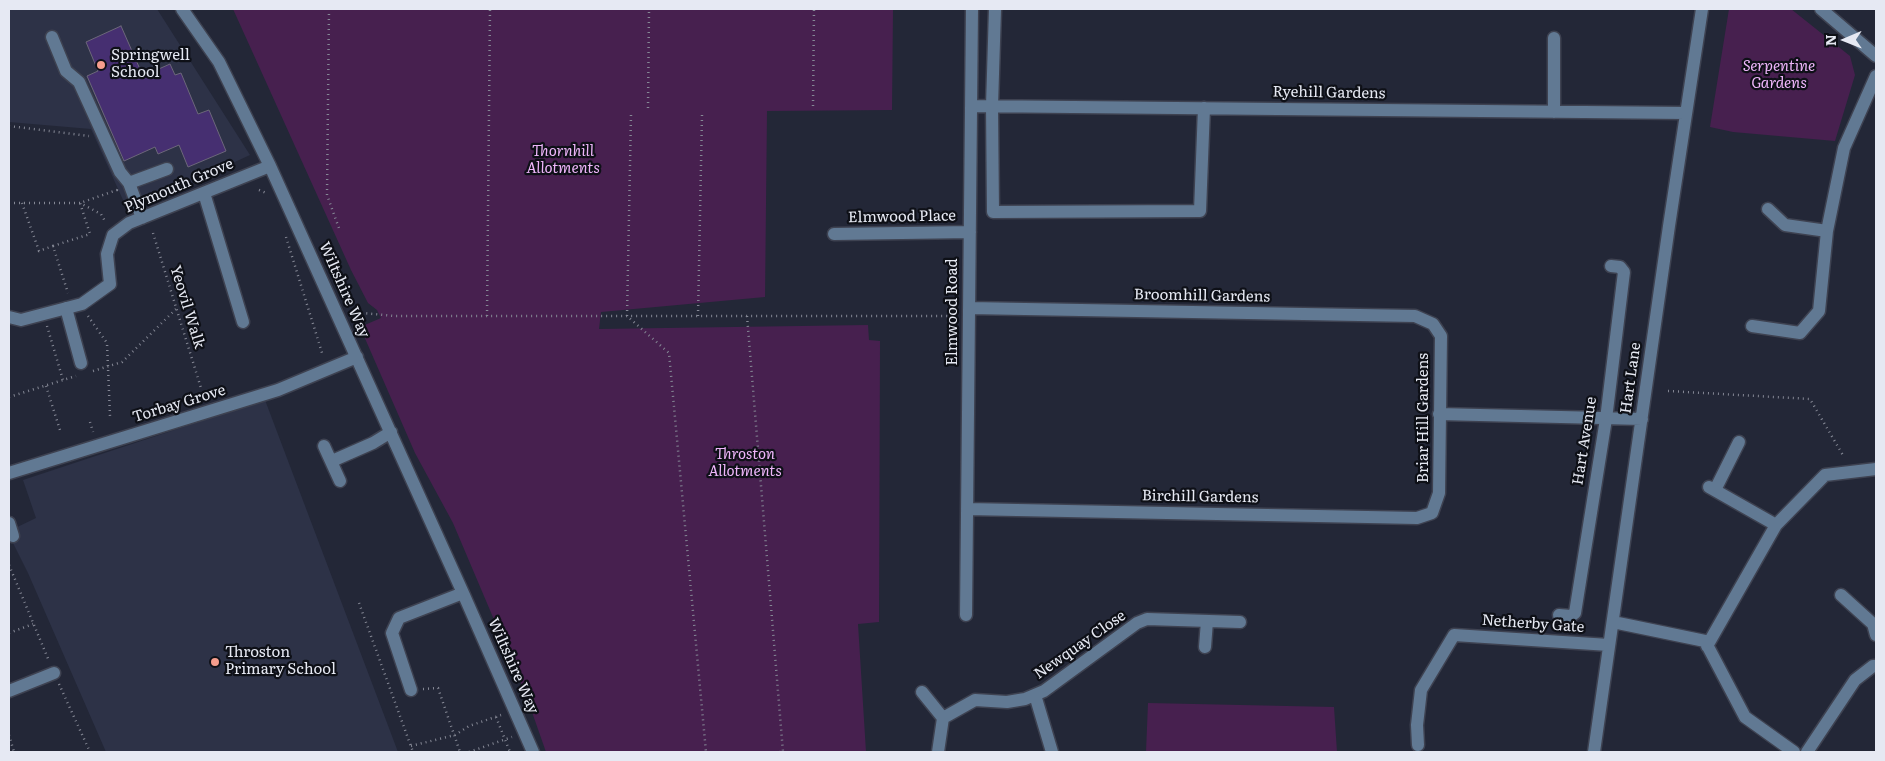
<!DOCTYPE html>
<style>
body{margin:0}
#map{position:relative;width:1885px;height:761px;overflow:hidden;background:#232737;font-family:Literata,serif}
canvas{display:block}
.frame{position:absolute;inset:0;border:10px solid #e6e9f3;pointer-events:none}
.north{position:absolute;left:1820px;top:15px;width:50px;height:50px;-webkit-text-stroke:4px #0e1017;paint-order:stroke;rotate:269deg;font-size:14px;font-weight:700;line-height:20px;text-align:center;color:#e6e9f3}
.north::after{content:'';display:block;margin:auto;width:18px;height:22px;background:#e6e9f3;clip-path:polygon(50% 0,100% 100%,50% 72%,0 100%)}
</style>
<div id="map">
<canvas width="1885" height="761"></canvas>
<div class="frame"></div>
<div class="north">N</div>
</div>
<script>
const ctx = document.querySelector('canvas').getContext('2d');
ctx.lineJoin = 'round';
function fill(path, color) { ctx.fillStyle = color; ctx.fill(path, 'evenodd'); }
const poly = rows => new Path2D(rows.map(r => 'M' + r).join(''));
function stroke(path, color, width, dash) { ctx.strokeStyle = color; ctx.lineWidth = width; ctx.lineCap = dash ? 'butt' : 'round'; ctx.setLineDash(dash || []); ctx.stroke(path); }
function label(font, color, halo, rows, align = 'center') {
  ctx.font = font + ' Literata,serif'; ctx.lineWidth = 4.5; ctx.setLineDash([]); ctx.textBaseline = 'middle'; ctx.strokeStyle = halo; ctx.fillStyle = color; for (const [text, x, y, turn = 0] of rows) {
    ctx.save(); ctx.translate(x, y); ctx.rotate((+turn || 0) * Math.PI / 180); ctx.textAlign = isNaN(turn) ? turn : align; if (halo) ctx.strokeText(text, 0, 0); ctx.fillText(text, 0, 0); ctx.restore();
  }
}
const built = poly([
 [9,9,157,9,250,155,128,211,91,129,9,122],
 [265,400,398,752,106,752,28,573,9,535,9,531,36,518,23,480]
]);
const green = poly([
 [233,9,893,9,892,110,767,111,765,297,601,312,599,329,868,325,869,340,880,341,879,622,858,624,866,752,546,752,526,695,453,523,415,453,360,327,381,318,377,310,368,303,351,270],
 [1729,9,1791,9,1850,56,1855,75,1835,141,1733,132,1710,127],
 [1148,703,1334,707,1337,752,1146,752]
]);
const building = poly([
 [121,26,143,76,170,64,175,75,181,73,198,114,209,110,226,151,188,167,179,145,158,154,155,147,124,161,87,76,98,71,86,42,121,26]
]);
const path = poly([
 [329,9,327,195,340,231],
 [813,106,814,9],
 [648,108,649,9],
 [631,115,627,316,669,353,706,752],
 [9,126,89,136],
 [259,190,266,193],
 [9,203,80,203,101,214,106,223],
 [22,203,39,251,53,246,68,293],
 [153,233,201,388],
 [286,237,323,356],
 [53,246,90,234,80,203,117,190,116,189],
 [88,316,107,343,110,416],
 [487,316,490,9],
 [698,316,702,115],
 [747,316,783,752,776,752],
 [352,317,363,313,394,316,955,316],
 [47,326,63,380],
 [93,371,122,362,176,309],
 [46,386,60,430],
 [1668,391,1810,399,1844,457],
 [9,397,76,376],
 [90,422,93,432],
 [9,565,49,661],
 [359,603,413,752],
 [9,633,33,624],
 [59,684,90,752],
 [423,689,438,688,460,752],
 [496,717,510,752],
 [9,735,14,752],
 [411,746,455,735,469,726,501,715],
 [469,752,512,737]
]);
const minor = poly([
 [182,9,219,62,270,166,463,593,533,752],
 [995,9,992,106,993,212,1200,211,1204,108],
 [1821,9,1876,56],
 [52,37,66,71,79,82,120,172,129,183],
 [971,106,1686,113],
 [1554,112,1554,38],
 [204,193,243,322],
 [1768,209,1785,225,1827,231],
 [142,218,129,183,167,169],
 [834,234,970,232],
 [66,308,81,363],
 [9,317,21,320,82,304,110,284,107,254,113,235,129,223,270,166],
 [1752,326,1800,333,1819,311,1827,231,1844,148,1876,76],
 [1439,414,1642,419],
 [324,446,340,481],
 [332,461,373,443,391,432],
 [9,473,278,390,357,357],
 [1709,487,1776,525],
 [1715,490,1739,442],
 [967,509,1417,518,1432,513,1439,493,1441,336,1433,324,1415,316,969,308],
 [9,523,13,536],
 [1841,595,1873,624,1876,635],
 [966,615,972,9],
 [1559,615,1571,616,1575,613,1606,419,1624,272,1620,267,1611,266],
 [1613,622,1705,641,1745,717,1794,752],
 [1707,646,1776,525,1825,475,1876,469],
 [1205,647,1207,621],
 [411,690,392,633,399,618,463,593],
 [9,691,54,673],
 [922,692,943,718],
 [1035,695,1052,752],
 [1418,745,1417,725,1421,690,1454,635,1609,645],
 [938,752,943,718,975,700,1007,702,1025,699,1044,691,1137,623,1147,619,1240,622],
 [1594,752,1669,226,1702,9],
 [1807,752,1855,680,1873,666,1876,666]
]);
const markers = [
 [101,65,5,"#f59d8d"],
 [215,662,5,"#f59d8d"]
];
const poiNames = [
 ["Springwell",111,56],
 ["School",111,73],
 ["Throston",225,653],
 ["Primary School",225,670]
];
const parkNames = [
 ["Serpentine",1779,67],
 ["Gardens",1779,84],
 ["Thornhill",563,152],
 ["Allotments",563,169],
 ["Throston",745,455],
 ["Allotments",745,472]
];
const streetNames = [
 ["Ryehill Gardens",1329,93,1],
 ["Plymouth Grove",179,186,-23],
 ["Elmwood Place",902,217,-1],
 ["Wiltshire Way",344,290,66],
 ["Broomhill Gardens",1202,296,1],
 ["Yeovil Walk",187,307,73],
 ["Elmwood Road",953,312,-90],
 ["Hart Lane",1631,378,-82],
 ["Torbay Grove",179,404,-17],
 ["Briar Hill Gardens",1424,418,-90],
 ["Hart Avenue",1585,441,-81],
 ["Birchill Gardens",1200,497,1],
 ["Netherby Gate",1533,624,4],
 ["Newquay Close",1080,645,-35],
 ["Wiltshire Way",513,666,66]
];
fill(built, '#2d3247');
fill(green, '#47204f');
fill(building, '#462f71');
stroke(building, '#6c677a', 1);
stroke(minor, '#3e4251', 15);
stroke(path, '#858895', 2.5, [1, 4]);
stroke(minor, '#617993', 12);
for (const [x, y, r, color] of markers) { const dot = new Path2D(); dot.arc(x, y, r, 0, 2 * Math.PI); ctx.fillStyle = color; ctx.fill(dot); stroke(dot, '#0e1017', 2); }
label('15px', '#e6e9f3', '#0e1017', poiNames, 'left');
label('italic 15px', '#eeb5fa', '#0e1017', parkNames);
label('15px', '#e6e9f3', '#0e1017', streetNames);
</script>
